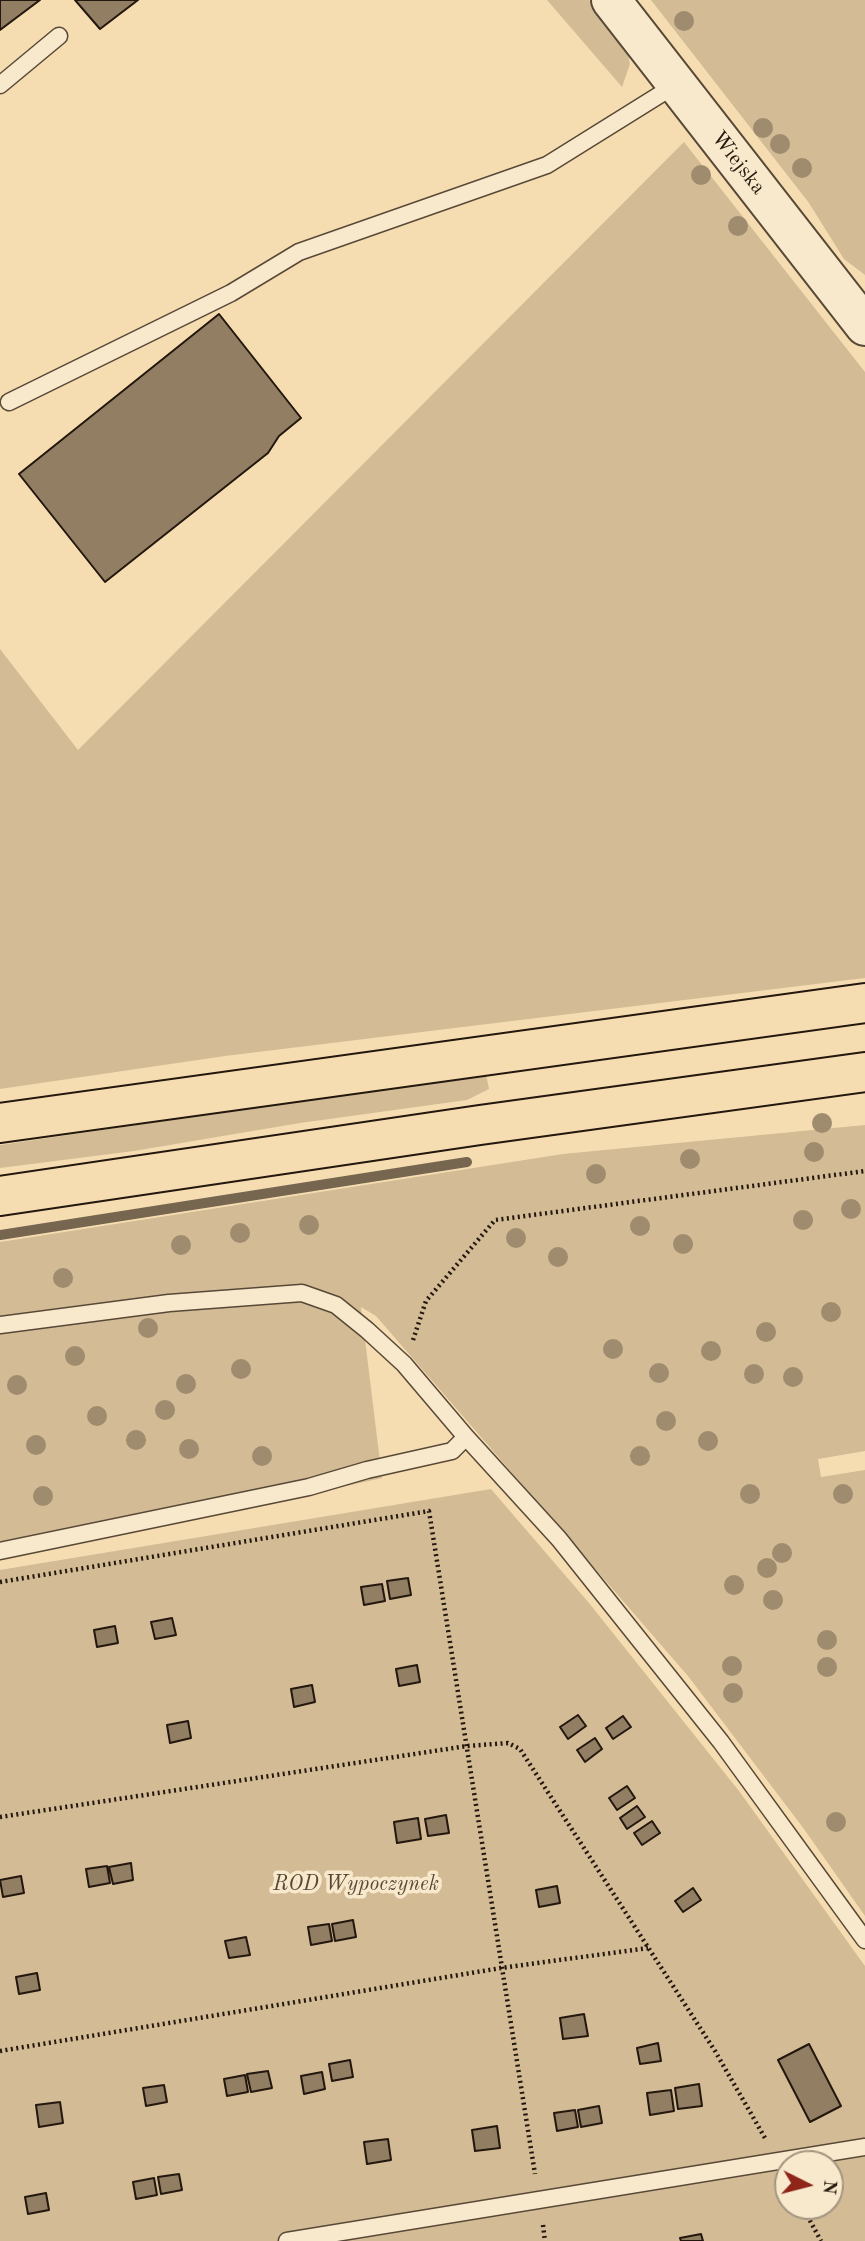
<!DOCTYPE html>
<style>
body{margin:0}
#map{position:relative;width:865px;height:2241px;overflow:hidden;background:#f6ddb1;font-family:"Old Standard TT",serif}
canvas{display:block}
.north{position:absolute;left:774px;top:2150px;width:70px;height:70px;box-sizing:border-box;background:#f9e9cc;border:2px solid #a39580;border-radius:50%;rotate:96deg;font-size:19px;font-weight:700;line-height:28px;text-align:center;color:#23170e}
.north::after{content:'';display:block;margin:auto;width:24px;height:32px;background:#8f2418;clip-path:polygon(50% 0,100% 100%,50% 72%,0 100%)}
</style>
<div id="map">
<canvas width="865" height="2241"></canvas>
<div class="north">N</div>
</div>
<script>
const ctx = document.querySelector('canvas').getContext('2d');
ctx.lineJoin = 'round';
function fill(path, color) { ctx.fillStyle = color; ctx.fill(path, 'evenodd'); }
const poly = rows => new Path2D(rows.map(r => 'M' + r).join(''));
function stroke(path, color, width, dash) { ctx.strokeStyle = color; ctx.lineWidth = width; ctx.lineCap = dash ? 'butt' : 'round'; ctx.setLineDash(dash || []); ctx.stroke(path); }
function label(font, color, halo, rows, align = 'center') {
  ctx.font = font + ' "Old Standard TT",serif'; ctx.lineWidth = 7; ctx.setLineDash([]); ctx.textBaseline = 'middle'; ctx.strokeStyle = halo; ctx.fillStyle = color; for (const [text, x, y, turn = 0] of rows) {
    ctx.save(); ctx.translate(x, y); ctx.rotate((+turn || 0) * Math.PI / 180); ctx.textAlign = isNaN(turn) ? turn : align; if (halo) ctx.strokeText(text, 0, 0); ctx.fillText(text, 0, 0); ctx.restore();
  }
}
const green = poly([
 [547,0,589,0,627,50,630,64,622,87],
 [651,0,865,0,865,275,844,259,809,203],
 [684,142,865,372,865,978,225,1056,0,1089,0,649,78,750],
 [486,1074,489,1089,467,1100,300,1123,134,1151,0,1168,0,1145],
 [865,1125,865,1451,818,1459,821,1477,865,1470,865,1916,804,1829,688,1676,376,1316,361,1307,382,1478,284,1500,0,1552,0,1242,563,1154],
 [491,1489,589,1603,739,1791,865,1966,865,2241,0,2241,0,1570],
 [788,2164,830,2164,830,2206,788,2206]
]);
const stream = poly([
 [0,1235,467,1162]
]);
const building = poly([
 [0,0,40,0,0,30,0,0],
 [75,0,138,0,100,29,75,0],
 [219,314,301,418,279,436,268,453,105,582,19,474,219,314],
 [408,1578,411,1595,390,1599,387,1581,408,1578],
 [382,1584,385,1601,364,1605,361,1587,382,1584],
 [172,1618,176,1635,155,1639,151,1622,172,1618],
 [115,1626,118,1643,97,1647,94,1630,115,1626],
 [417,1665,420,1682,399,1686,396,1669,417,1665],
 [312,1685,315,1702,294,1707,291,1689,312,1685],
 [578,1715,586,1726,568,1739,560,1727,578,1715],
 [623,1716,631,1727,613,1739,606,1728,623,1716],
 [188,1721,191,1738,170,1743,167,1725,188,1721],
 [595,1738,602,1749,585,1762,577,1750,595,1738],
 [627,1786,635,1798,617,1810,609,1798,627,1786],
 [637,1806,645,1817,627,1829,620,1818,637,1806],
 [446,1815,449,1833,428,1836,425,1819,446,1815],
 [418,1818,421,1839,397,1843,394,1822,418,1818],
 [652,1821,660,1833,642,1845,634,1833,652,1821],
 [131,1863,133,1880,113,1884,109,1867,131,1863],
 [107,1866,110,1883,89,1887,86,1869,107,1866],
 [21,1876,24,1893,3,1897,0,1880,21,1876],
 [557,1886,560,1903,539,1907,536,1890,557,1886],
 [693,1888,701,1900,683,1912,675,1901,693,1888],
 [353,1920,356,1937,335,1941,332,1924,353,1920],
 [329,1924,332,1941,311,1945,308,1927,329,1924],
 [246,1937,250,1955,229,1958,225,1941,246,1937],
 [37,1973,40,1990,19,1994,16,1977,37,1973],
 [584,2014,588,2036,563,2039,560,2018,584,2014],
 [658,2043,661,2061,640,2064,637,2048,658,2043],
 [809,2044,841,2106,810,2122,778,2060,809,2044],
 [350,2060,353,2077,332,2081,329,2064,350,2060],
 [268,2071,272,2088,251,2092,247,2074,268,2071],
 [322,2072,325,2089,304,2094,301,2076,322,2072],
 [245,2075,248,2092,227,2096,224,2079,245,2075],
 [699,2084,702,2106,678,2109,675,2088,699,2084],
 [164,2085,167,2102,146,2106,143,2088,164,2085],
 [671,2090,674,2111,650,2115,647,2093,671,2090],
 [60,2102,63,2123,39,2127,36,2105,60,2102],
 [599,2106,602,2123,581,2127,578,2110,599,2106],
 [575,2110,578,2127,557,2131,554,2113,575,2110],
 [497,2126,500,2148,475,2151,472,2130,497,2126],
 [388,2139,391,2160,367,2164,364,2142,388,2139],
 [179,2174,182,2190,161,2194,158,2177,179,2174],
 [154,2178,157,2195,136,2199,133,2182,154,2178],
 [46,2193,49,2210,28,2214,25,2197,46,2193],
 [701,2234,703,2241,681,2241,680,2238,701,2234]
]);
const path = poly([
 [413,1340,426,1301,495,1220,865,1171],
 [0,1582,429,1511,535,2174],
 [0,1817,467,1746,508,1743,520,1749,715,2051,765,2138],
 [0,2051,501,1968,648,1948],
 [802,2206,821,2241],
 [543,2225,545,2241]
]);
const service = poly([
 [0,85,59,36],
 [9,402,231,293,299,252,547,165,677,84],
 [0,1325,169,1303,302,1293,336,1305,367,1330,404,1364,466,1437],
 [0,1551,309,1487,367,1470,452,1451,466,1437,559,1539,721,1742,865,1940],
 [287,2241,865,2147]
]);
const tertiary = poly([
 [611,0,865,326]
]);
const primary = poly([
 [0,1123,865,1003],
 [0,1196,480,1125,865,1072]
]);
const trees = [
 [684,21],
 [763,128],
 [780,144],
 [802,168],
 [701,175],
 [738,226],
 [822,1123],
 [814,1152],
 [690,1159],
 [596,1174],
 [851,1209],
 [803,1220],
 [309,1225],
 [640,1226],
 [240,1233],
 [516,1238],
 [683,1244],
 [181,1245],
 [558,1257],
 [63,1278],
 [831,1312],
 [148,1328],
 [766,1332],
 [613,1349],
 [711,1351],
 [75,1356],
 [241,1369],
 [659,1373],
 [754,1374],
 [793,1377],
 [186,1384],
 [17,1385],
 [165,1410],
 [97,1416],
 [666,1421],
 [136,1440],
 [708,1441],
 [36,1445],
 [189,1449],
 [262,1456],
 [640,1456],
 [750,1494],
 [843,1494],
 [43,1496],
 [782,1553],
 [767,1568],
 [734,1585],
 [773,1600],
 [827,1640],
 [732,1666],
 [827,1667],
 [733,1693],
 [836,1822]
];
const streetNames = [
 ["Wiejska",738,163,52]
];
const parkNames = [
 ["ROD Wypoczynek",356,1884]
];
fill(green, '#d2bb95');
stroke(stream, '#76664f', 10);
fill(building, '#917e63');
stroke(building, '#23170e', 2);
stroke(service, '#584837', 19);
stroke(tertiary, '#584837', 42);
stroke(primary, '#23170e', 42);
stroke(path, '#23170e', 4.5, [2, 3.5]);
stroke(service, '#f9e9cc', 16);
stroke(tertiary, '#f9e9cc', 38);
stroke(primary, '#f6ddb1', 38);
ctx.fillStyle = '#9f8b6d';
for (const [x, y] of trees) { ctx.beginPath(); ctx.arc(x, y, 10, 0, 2 * Math.PI); ctx.fill(); }
label('21px', '#23170e', '#f9e9cc', streetNames);
label('italic 21px', '#584836', '#f9e9cc', parkNames);
</script>
